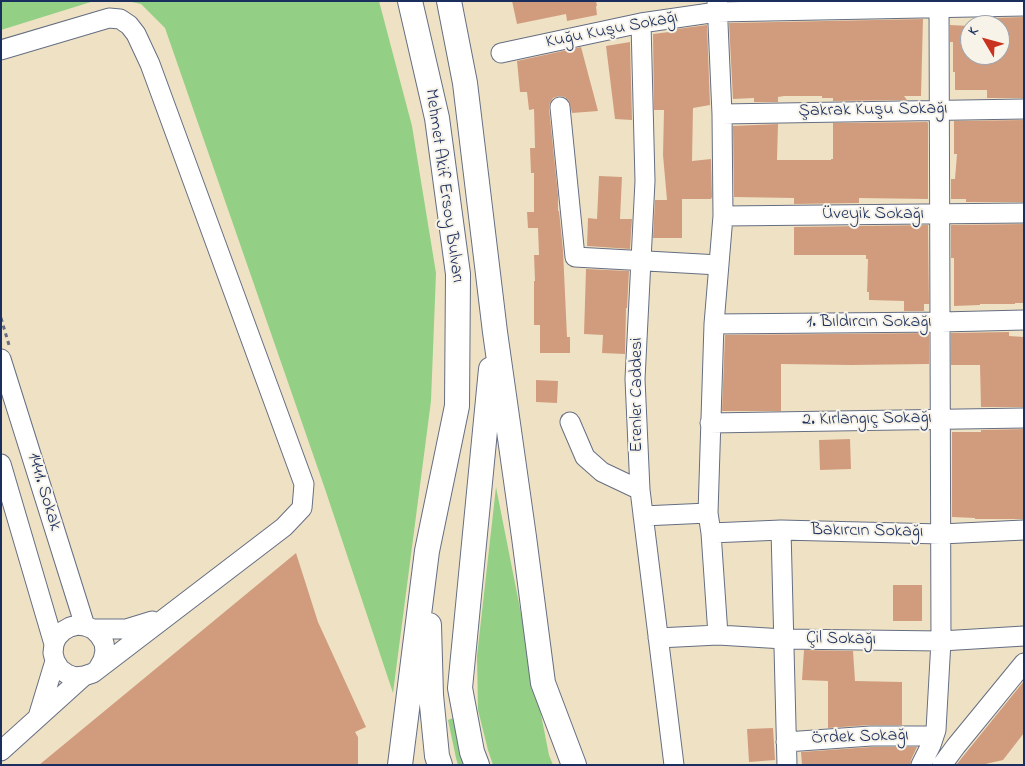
<!DOCTYPE html>
<meta charset="utf-8">
<style>
body{margin:0}
#map{position:relative;width:1025px;height:766px;overflow:hidden;background:#efe2c4;font-family:"Indie Flower",sans-serif}
canvas{display:block}
.frame{position:absolute;inset:0;border:2px solid #1b2f5e;pointer-events:none}
.north{position:absolute;left:960px;top:15px;width:50px;height:50px;box-sizing:border-box;background:#f7f3e8;border:1px solid #9fa5b1;border-radius:50%;rotate:307deg;font-size:14px;font-weight:700;line-height:20px;text-align:center;color:#1b2f5e}
.north::after{content:'';display:block;margin:auto;width:18px;height:22px;background:#c8321e;clip-path:polygon(50% 0,100% 100%,50% 72%,0 100%)}
</style>
<div id="map">
<canvas width="1025" height="766"></canvas>
<div class="frame"></div>
<div class="north">K</div>
</div>
<script>
const ctx = document.querySelector('canvas').getContext('2d');
ctx.lineJoin = 'round';
function fill(path, color) { ctx.fillStyle = color; ctx.fill(path, 'evenodd'); }
const poly = rows => new Path2D(rows.map(r => 'M' + r).join(''));
function stroke(path, color, width, dash) { ctx.strokeStyle = color; ctx.lineWidth = width; ctx.lineCap = dash ? 'butt' : 'round'; ctx.setLineDash(dash || []); ctx.stroke(path); }
function label(font, color, halo, rows, align = 'center') {
  ctx.font = font + ' "Indie Flower",sans-serif'; ctx.lineWidth = 4; ctx.setLineDash([]); ctx.textBaseline = 'middle'; ctx.strokeStyle = halo; ctx.fillStyle = color; for (const [text, x, y, turn = 0] of rows) {
    ctx.save(); ctx.translate(x, y); ctx.rotate((+turn || 0) * Math.PI / 180); ctx.textAlign = isNaN(turn) ? turn : align; if (halo) ctx.strokeText(text, 0, 0); ctx.fillText(text, 0, 0); ctx.restore();
  }
}
const green = poly([
 [1,1,94,1,1,30],
 [127,1,379,1,412,126,436,273,431,401,393,693,325,489,165,28,141,4],
 [496,487,549,755,553,765,493,765,488,750,478,710,477,656],
 [453,718,460,747,468,765,458,765,456,758,448,720]
]);
const building = poly([
 [512,1,596,1,597,6,596,6,597,15,567,21,566,14,517,24],
 [1024,17,1024,98,987,98,987,90,955,90,955,72,953,72,953,42,950,42,950,25,970,26,970,55,1000,55,1000,25,988,25,988,18],
 [923,19,921,96,904,96,907,100,833,101,833,98,822,98,822,96,784,96,778,97,778,102,754,102,754,98,733,99,729,23],
 [707,25,710,105,693,108,692,161,711,159,712,197,711,199,682,199,682,238,653,238,655,200,667,200,663,155,664,110,654,110,653,34,677,31,677,29],
 [630,42,632,120,615,119,606,46],
 [581,47,598,111,572,113,569,101,565,97,559,96,553,98,550,103,549,108,558,195,558,211,559,211,563,250,567,337,570,337,570,353,540,353,540,325,534,325,534,281,535,281,534,255,539,255,538,228,528,228,527,212,534,212,534,173,531,173,530,148,535,148,534,109,529,110,527,92,520,92,517,61],
 [1024,120,1024,202,966,202,966,199,951,199,951,179,955,179,957,154,954,154,954,121],
 [927,122,928,123,928,199,859,198,859,203,794,204,794,198,734,197,733,126,778,124,777,160,831,160,831,159,833,159,833,123],
 [599,176,622,177,620,219,632,219,630,249,587,246,588,218,597,219],
 [1024,224,1024,303,1015,303,1015,304,980,304,980,305,954,306,954,258,951,258,951,225],
 [928,225,929,304,924,304,924,311,904,311,904,301,869,300,869,292,867,292,868,259,866,259,866,255,794,255,794,227],
 [586,269,629,271,627,308,626,308,625,354,602,353,603,335,584,334],
 [1009,332,1009,336,1024,337,1024,407,981,407,980,365,951,365,951,333],
 [929,333,929,364,851,365,781,364,781,411,722,411,725,335],
 [536,380,558,381,557,403,536,402],
 [1024,429,1024,519,975,519,975,518,952,517,952,432,981,432,981,430],
 [850,439,851,469,820,470,819,440],
 [296,553,318,622,366,727,355,732,358,737,358,765,39,765],
 [893,585,922,585,922,621,893,621],
 [804,650,853,651,855,681,902,682,902,725,870,725,828,728,828,681,802,680],
 [1024,681,1024,733,1003,760,981,765,956,765],
 [773,728,775,760,749,762,747,729],
 [871,747,917,747,911,760,910,765,802,765,801,752]
]);
const path = poly([
 [1,318,9,345]
]);
const minor = poly([
 [717,1,722,114,723,216,714,324,708,513,711,533,718,635],
 [641,23,645,181,635,379,640,490,674,765],
 [1,50,109,18,120,19,129,25,136,34,150,64,304,484,302,508,284,527,93,673,84,676,75,677,67,674,60,669,55,661,53,653,54,644,57,637,63,631,70,627,78,625,85,626,93,629,99,635,104,643,105,651,103,660,99,667],
 [501,53,641,23,717,12,1024,6],
 [560,107,575,257,719,265],
 [722,114,1024,109],
 [723,216,1024,213],
 [714,324,941,322,1024,320],
 [1,359,85,626],
 [570,422,585,457,602,472,640,490],
 [710,423,1024,418],
 [1,464,54,644],
 [643,516,708,513],
 [781,530,787,765],
 [711,533,781,530,941,534,1024,530],
 [93,629,126,629,152,621],
 [658,638,718,635,784,639,941,641,1024,636],
 [38,717,55,661],
 [786,742,871,736,934,736],
 [1,751,84,676],
 [921,765,931,745,936,730,941,641,939,1],
 [942,765,956,746,1024,663]
]);
const major = poly([
 [449,1,465,83,495,332,524,537,543,683,574,765],
 [429,625,431,695,437,756,440,765],
 [400,765,427,551,457,406,458,274,437,118,410,1],
 [477,765,472,752,460,688,491,369]
]);
const streetNames = [
 ["Kuğu Kuşu Sokağı",612,31,-11],
 ["Şakrak Kuşu Sokağı",873,111,-1],
 ["Mehmet Akif Ersoy Bulvarı",443,186,82],
 ["Üveyik Sokağı",873,215],
 ["1. Bıldırcın Sokağı",869,323],
 ["Erenler Caddesi",638,395,-90],
 ["2. Kırlangıç Sokağı",867,420,-1],
 ["1441. Sokak",43,492,73],
 ["Bakırcın Sokağı",867,532,1],
 ["Çil Sokağı",841,640,1],
 ["Ördek Sokağı",860,738,-2]
];
fill(green, '#93d085');
fill(building, '#d19c7e');
stroke(minor, '#656e82', 21);
stroke(major, '#656e82', 26);
stroke(path, '#656e82', 3, [4, 4]);
stroke(minor, '#fff', 19);
stroke(major, '#fff', 24);
label('18px', '#1b2f5e', '#f7f3e8', streetNames);
</script>
